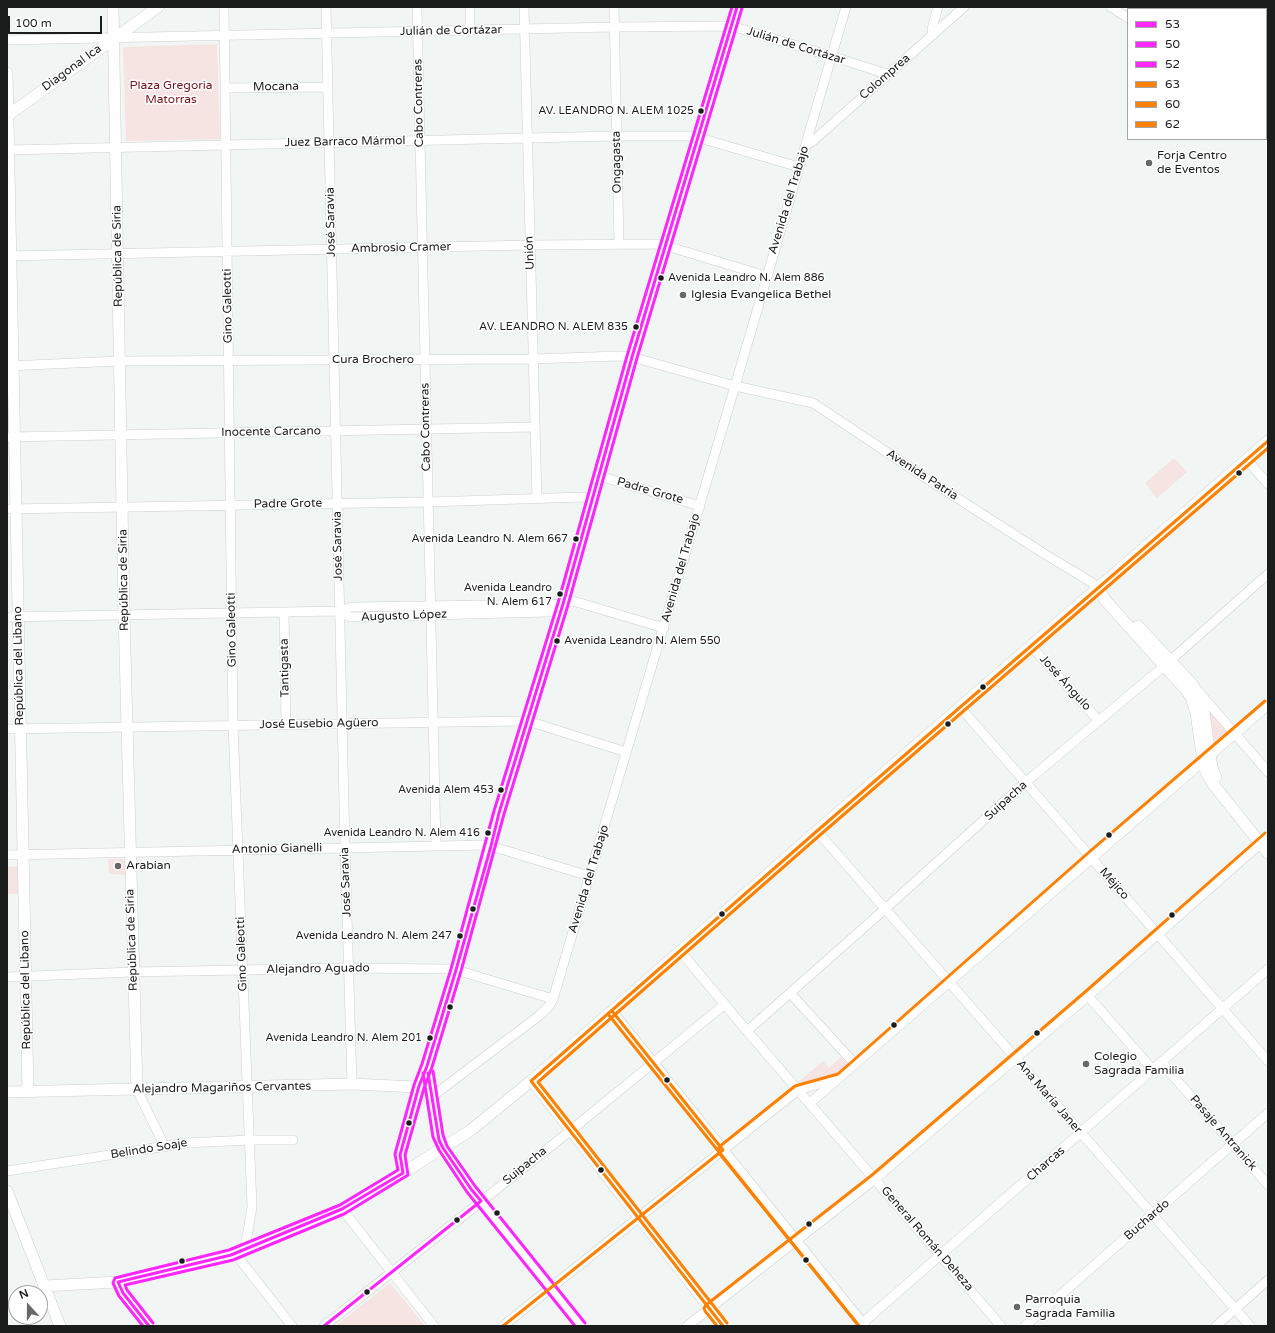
<!DOCTYPE html>
<meta charset="utf-8">
<style>
body{margin:0}
#map{position:relative;width:1275px;height:1333px;overflow:hidden;background:#f1f5f4;font-family:"Varela Round",sans-serif}
canvas{display:block}
.frame{position:absolute;inset:0;border:8px solid #1b1d1c;pointer-events:none}
.legend{position:absolute;left:1127px;top:8px;width:140px;height:132px;box-sizing:border-box;background:#fff;border:1px solid #a4a5a4;margin:0;padding:5px 7px;list-style:none;font-size:12px;color:#1b1d1c}
.legend li{display:flex;align-items:center;gap:8px;height:20px}
.legend b{width:20px;border:1px solid #a4a5a4}
.north{position:absolute;left:8px;top:1285px;width:40px;height:40px;box-sizing:border-box;background:#fff;border:1px solid #a4a5a4;border-radius:50%;rotate:339deg;font-size:11px;font-weight:700;line-height:16px;text-align:center;color:#1b1d1c}
.north::after{content:'';display:block;margin:auto;width:14px;height:18px;background:#666968;clip-path:polygon(50% 0,100% 100%,50% 72%,0 100%)}
.scale{position:absolute;left:8px;top:16px;width:94px;height:18px;box-sizing:border-box;border:2px solid #1b1d1c;border-top:0;padding-left:5px;font-size:12px;line-height:14px;white-space:nowrap;color:#1b1d1c;-webkit-text-stroke:3px #fff;paint-order:stroke}
</style>
<div id="map">
<canvas width="1275" height="1333"></canvas>
<div class="frame"></div>
<ul class="legend">
<li><b style="height:5px;background:#fe27ff"></b>53</li>
<li><b style="height:5px;background:#fe27ff"></b>50</li>
<li><b style="height:5px;background:#fe27ff"></b>52</li>
<li><b style="height:5px;background:#ff8100"></b>63</li>
<li><b style="height:5px;background:#ff8100"></b>60</li>
<li><b style="height:5px;background:#ff8100"></b>62</li>
</ul>
<div class="north">N</div>
<div class="scale">100 m</div>
</div>
<script>
const ctx = document.querySelector('canvas').getContext('2d');
ctx.lineJoin = 'round';
function fill(path, color) { ctx.fillStyle = color; ctx.fill(path, 'evenodd'); }
const poly = rows => new Path2D(rows.map(r => 'M' + r).join(''));
function stroke(path, color, width, dash) { ctx.strokeStyle = color; ctx.lineWidth = width; ctx.lineCap = dash ? 'butt' : 'round'; ctx.setLineDash(dash || []); ctx.stroke(path); }
function label(font, color, halo, rows, align = 'center') {
  ctx.font = font + ' "Varela Round",sans-serif'; ctx.lineWidth = 3; ctx.setLineDash([]); ctx.textBaseline = 'middle'; ctx.strokeStyle = halo; ctx.fillStyle = color; for (const [text, x, y, turn = 0] of rows) {
    ctx.save(); ctx.translate(x, y); ctx.rotate((+turn || 0) * Math.PI / 180); ctx.textAlign = isNaN(turn) ? turn : align; if (halo) ctx.strokeText(text, 0, 0); ctx.fillText(text, 0, 0); ctx.restore();
  }
}
const green = poly([
 [217,44,220,139,126,141,123,47],
 [1174,458,1187,472,1157,498,1145,483],
 [1209,708,1229,731,1214,745],
 [108,859,126,859,127,875,109,874],
 [18,866,19,894,7,894,7,867],
 [841,1057,849,1066,839,1076,801,1087,797,1083,823,1061,829,1068],
 [390,1283,425,1326,335,1326]
]);
const minor = poly([
 [224,7,233,725,252,1207,246,1243,240,1258,241,1261,292,1326],
 [326,7,345,848,352,1084],
 [417,7,436,846],
 [470,7,470,30],
 [524,7,537,499],
 [614,7,619,244],
 [1111,7,1128,18],
 [933,35,932,29,938,7],
 [7,40,614,27,731,26,831,56,887,74],
 [225,88,327,87],
 [1266,110,1268,111],
 [805,146,813,141,964,7],
 [7,150,616,136,693,136,799,167],
 [7,256,530,245,660,244,766,276],
 [7,366,120,361,533,359,619,356,632,357,735,386,813,403,915,471,1043,553,1091,582,1099,588],
 [7,437,535,427],
 [1246,459,1268,484],
 [599,476,700,506],
 [7,509,428,502,583,497,593,500],
 [339,611,350,617,549,612,563,604,573,601,664,628],
 [284,612,286,724],
 [7,617,339,611,351,607,563,604],
 [1031,646,1099,721],
 [1198,691,1268,772],
 [960,707,1268,1061],
 [7,729,521,721,528,721,626,752],
 [817,831,1250,1326],
 [7,855,485,845,491,846,589,876],
 [680,951,747,1031,1001,1326],
 [7,977,133,972,348,968,448,969,456,970,553,999],
 [790,993,855,1064],
 [1088,996,1153,1070],
 [612,1011,865,1326],
 [747,1031,885,909,1026,782,1164,666,1268,574],
 [1161,1062,1268,1185],
 [531,1081,723,1326],
 [137,1090,165,1147],
 [431,1100,438,1092,540,1015,549,1006,553,999,735,386,846,7],
 [810,1103,1268,705],
 [443,1148,471,1189,581,1326],
 [7,1171,186,1143,249,1140,293,1140],
 [342,1209,434,1326],
 [118,1282,123,1293,149,1326],
 [324,1326,570,1131,725,1004],
 [503,1326,798,1090,836,1079],
 [687,1326,875,1179,1088,996,1268,837],
 [859,1326,1268,969],
 [1025,1326,1268,1113],
 [1216,1326,1268,1280]
]);
const major = poly([
 [113,7,124,615,137,1090],
 [7,73,28,1091],
 [7,116,158,7],
 [1099,588,1105,600,1186,690,1191,697,1196,713,1203,761,1206,772,1213,784,1268,853],
 [1138,626,1192,684,1198,693,1203,706,1211,761,1213,771,1216,777],
 [427,1069,428,1080,438,1136,443,1148],
 [7,1092,352,1084,416,1087,424,1092,431,1100],
 [403,1173,400,1155,419,1086,427,1066,456,970,491,846,499,813,528,721,563,604,632,357,737,7],
 [7,1191,60,1326],
 [44,1286,118,1282,231,1255,342,1209,403,1173,471,1130,531,1081,612,1011,817,831,1268,441]
]);
const bus1 = poly([
 [149,1326,123,1293,118,1282,231,1255,342,1209,403,1173,400,1155,419,1086,427,1066,456,970,491,846,499,813,563,604,632,357,737,7],
 [324,1326,481,1201,471,1189,443,1148,439,1140,428,1073]
]);
const bus2 = poly([
 [423,1073,433,1137,439,1150,467,1192,575,1326],
 [153,1323,127,1290,125,1285,233,1260,344,1214,408,1175,405,1155,424,1088,432,1067,461,971,504,814,568,605,637,358,742,8]
]);
const bus3 = poly([
 [433,1071,443,1135,447,1146,475,1186,585,1323],
 [143,1326,119,1296,113,1283,115,1278,229,1250,340,1205,398,1170,395,1154,414,1085,422,1064,451,969,494,811,558,603,627,356,732,7]
]);
const bus4 = poly([
 [503,1326,723,1150,612,1011],
 [723,1326,531,1081,817,831,1268,441]
]);
const bus5 = poly([
 [608,1014,859,1326],
 [727,1323,538,1082,820,835,1268,448]
]);
const bus6 = poly([
 [717,1326,705,1311,704,1308,706,1305,872,1175,1085,992,1265,833],
 [859,1326,719,1153,719,1147,795,1086,838,1074,1088,853,1265,701]
]);
const markers = [
 [701,111,3.5,"#1b1d1c"],
 [1149,163,4,"#666968"],
 [661,278,3.5,"#1b1d1c"],
 [683,295,4,"#666968"],
 [636,327,3.5,"#1b1d1c"],
 [1239,473,3.5,"#1b1d1c"],
 [576,539,3.5,"#1b1d1c"],
 [560,594,3.5,"#1b1d1c"],
 [557,641,3.5,"#1b1d1c"],
 [983,687,3.5,"#1b1d1c"],
 [948,724,3.5,"#1b1d1c"],
 [501,790,3.5,"#1b1d1c"],
 [488,833,3.5,"#1b1d1c"],
 [1109,835,3.5,"#1b1d1c"],
 [118,866,4,"#666968"],
 [473,909,3.5,"#1b1d1c"],
 [722,914,3.5,"#1b1d1c"],
 [1172,915,3.5,"#1b1d1c"],
 [460,936,3.5,"#1b1d1c"],
 [450,1007,3.5,"#1b1d1c"],
 [894,1025,3.5,"#1b1d1c"],
 [1037,1033,3.5,"#1b1d1c"],
 [430,1038,3.5,"#1b1d1c"],
 [1086,1064,4,"#666968"],
 [667,1080,3.5,"#1b1d1c"],
 [409,1123,3.5,"#1b1d1c"],
 [601,1170,3.5,"#1b1d1c"],
 [497,1213,3.5,"#1b1d1c"],
 [457,1220,3.5,"#1b1d1c"],
 [809,1224,3.5,"#1b1d1c"],
 [806,1260,3.5,"#1b1d1c"],
 [182,1261,3.5,"#1b1d1c"],
 [367,1292,3.5,"#1b1d1c"],
 [1017,1307,4,"#666968"]
];
const busNames = [
 ["AV. LEANDRO N. ALEM 1025",694,111],
 ["Avenida Leandro N. Alem 886",668,278,"left"],
 ["AV. LEANDRO N. ALEM 835",628,327],
 ["Avenida Leandro N. Alem 667",568,539],
 ["Avenida Leandro",552,588],
 ["N. Alem 617",552,602],
 ["Avenida Leandro N. Alem 550",564,641,"left"],
 ["Avenida Alem 453",494,790],
 ["Avenida Leandro N. Alem 416",480,833],
 ["Avenida Leandro N. Alem 247",452,936],
 ["Avenida Leandro N. Alem 201",422,1038]
];
const streetNames = [
 ["Julián de Cortázar",451,31,-1],
 ["Julián de Cortázar",796,46,17],
 ["Diagonal Ica",72,68,-36],
 ["Colomprea",885,77,-41],
 ["Mocana",276,87,-1],
 ["Cabo Contreras",419,103,-91],
 ["Juez Barraco Mármol",345,142,-1],
 ["Ongagasta",617,162,-91],
 ["Avenida del Trabajo",789,200,-73],
 ["José Saravia",331,222,-91],
 ["Ambrosio Cramer",401,248,-1],
 ["Unión",530,253,-92],
 ["República de Siria",118,256,-91],
 ["Gino Galeotti",228,306,-91],
 ["Cura Brochero",373,360],
 ["Cabo Contreras",426,427,-91],
 ["Inocente Carcano",271,432,-1],
 ["Avenida Patria",922,475,33],
 ["Padre Grote",650,491,16],
 ["Padre Grote",288,504,-1],
 ["José Saravia",338,546,-91],
 ["Avenida del Trabajo",681,568,-74],
 ["República de Siria",124,580,-91],
 ["Augusto López",404,616,-2],
 ["Gino Galeotti",232,630,-91],
 ["República del Libano",19,666,-91],
 ["Tantigasta",285,668,-91],
 ["José Ángulo",1065,683,48],
 ["José Eusebio Agüero",319,724,-1],
 ["Suipacha",1006,801,-42],
 ["Antonio Gianelli",277,849,-1],
 ["Avenida del Trabajo",589,879,-73],
 ["José Saravia",346,882,-92],
 ["Méjico",1114,884,49],
 ["República de Siria",132,940,-92],
 ["Gino Galeotti",242,954,-92],
 ["Alejandro Aguado",318,969,-1],
 ["República del Libano",26,990,-91],
 ["Alejandro Magariños Cervantes",222,1088,-1],
 ["Ana María Janer",1049,1097,49],
 ["Pasaje Antranick",1223,1133,49],
 ["Belindo Soaje",149,1149,-9],
 ["Charcas",1046,1164,-41],
 ["Suipacha",525,1166,-39],
 ["Buchardo",1147,1220,-41],
 ["General Román Deheza",927,1239,49]
];
const parkNames = [
 ["Plaza Gregoria",171,86],
 ["Matorras",171,100]
];
const poiNames = [
 ["Forja Centro",1157,156],
 ["de Eventos",1157,170],
 ["Iglesia Evangelica Bethel",691,295],
 ["Arabian",126,866],
 ["Colegio",1094,1057],
 ["Sagrada Familia",1094,1071],
 ["Parroquia",1025,1300],
 ["Sagrada Familia",1025,1314]
];
fill(green, '#f5e4e2');
stroke(minor, '#ced0d0', 10);
stroke(major, '#ced0d0', 12);
stroke(minor, '#fdfefd', 9);
stroke(major, '#fdfefd', 11);
stroke(bus1, '#fe27ff', 3);
stroke(bus2, '#fe27ff', 3);
stroke(bus3, '#fe27ff', 3);
stroke(bus4, '#ff8100', 3);
stroke(bus5, '#ff8100', 3);
stroke(bus6, '#ff8100', 3);
for (const [x, y, r, color] of markers) { const dot = new Path2D(); dot.arc(x, y, r, 0, 2 * Math.PI); ctx.fillStyle = color; ctx.fill(dot); stroke(dot, '#fff', 1.5); }
label('11px', '#1b1d1c', '#fff', busNames, 'right');
label('12px', '#1b1d1c', '#fff', streetNames);
label('12px', '#73131c', '#fff', parkNames);
label('12px', '#1b1d1c', '#fff', poiNames, 'left');
</script>
